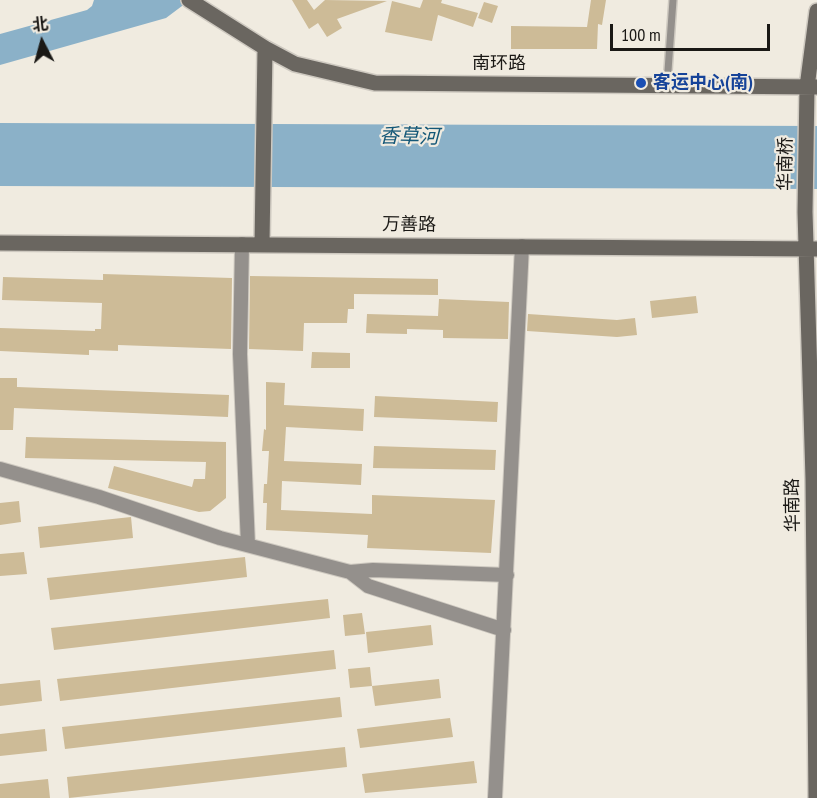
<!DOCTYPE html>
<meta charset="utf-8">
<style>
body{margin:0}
#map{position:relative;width:817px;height:798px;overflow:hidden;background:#f0ebe0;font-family:"PT Sans Narrow","Noto Sans SC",sans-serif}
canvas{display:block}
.north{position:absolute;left:12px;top:12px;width:60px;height:60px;-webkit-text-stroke:4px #f0ebe0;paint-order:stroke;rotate:354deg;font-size:16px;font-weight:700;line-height:24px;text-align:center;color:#1a1815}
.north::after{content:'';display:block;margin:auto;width:21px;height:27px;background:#1a1815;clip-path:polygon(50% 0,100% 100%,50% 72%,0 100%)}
.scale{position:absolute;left:610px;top:24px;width:160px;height:27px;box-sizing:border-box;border:3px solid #1a1815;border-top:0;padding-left:8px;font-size:18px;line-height:21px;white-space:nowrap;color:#1a1815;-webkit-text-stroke:4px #f0ebe0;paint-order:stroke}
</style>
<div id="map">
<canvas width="817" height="798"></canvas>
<div class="north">北</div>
<div class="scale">100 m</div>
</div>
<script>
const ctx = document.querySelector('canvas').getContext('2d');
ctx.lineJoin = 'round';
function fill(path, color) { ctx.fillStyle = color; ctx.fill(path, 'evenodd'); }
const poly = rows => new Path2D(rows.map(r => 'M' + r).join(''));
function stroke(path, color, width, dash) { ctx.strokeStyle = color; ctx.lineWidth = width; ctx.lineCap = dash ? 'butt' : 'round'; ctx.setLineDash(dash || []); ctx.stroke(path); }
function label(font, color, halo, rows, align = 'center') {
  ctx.font = font + ' "PT Sans Narrow","Noto Sans SC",sans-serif'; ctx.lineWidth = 4.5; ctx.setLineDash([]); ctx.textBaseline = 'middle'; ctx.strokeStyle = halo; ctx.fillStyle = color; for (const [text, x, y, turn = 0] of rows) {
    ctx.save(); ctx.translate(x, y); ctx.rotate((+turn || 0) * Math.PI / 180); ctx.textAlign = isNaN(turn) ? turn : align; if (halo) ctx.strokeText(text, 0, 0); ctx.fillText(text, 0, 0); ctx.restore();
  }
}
const water = poly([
 [94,0,190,0,166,18,0,65,0,34,87,10,92,6],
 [0,123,817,126,817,189,0,186]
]);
const building = poly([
 [292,0,307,0,314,10,325,0,387,1,337,19,342,28,327,37,318,23,309,29],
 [423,0,442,0,441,3,478,13,473,27,438,15,432,41,385,32,392,1,420,8],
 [591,0,606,0,602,25,598,24,597,49,511,49,511,26,587,27],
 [484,2,498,6,492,23,478,18],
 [103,274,232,278,231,349,118,345,118,351,89,350,89,355,0,351,0,328,95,331,95,329,101,329,102,303,2,300,3,277,103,280],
 [250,276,438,279,438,295,354,294,354,309,348,309,347,323,304,323,303,351,249,349],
 [696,296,698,313,652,318,650,301],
 [439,299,509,302,508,339,443,338,443,330,407,329,407,334,366,333,367,314,438,316],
 [528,314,617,320,635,318,637,335,617,337,527,331],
 [312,352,350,353,350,368,311,368],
 [0,378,17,378,17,387,229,395,228,417,14,408,13,430,0,430],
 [266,382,285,383,284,405,364,409,363,431,286,427,284,461,362,464,361,485,282,481,281,510,372,514,372,495,495,500,491,553,367,548,368,535,266,530,267,503,263,503,264,484,267,484,269,451,262,451,264,429,266,430],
 [375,396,498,402,497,422,374,417],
 [26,437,226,442,226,498,210,511,199,512,108,488,114,466,192,487,194,479,205,479,206,462,25,458],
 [374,446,496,450,495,470,373,468],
 [19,501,21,522,0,525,0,503],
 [131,517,133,538,40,548,38,527],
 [24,552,27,574,0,576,0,554],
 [245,557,247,577,50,600,47,578],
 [328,599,330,618,54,650,51,628],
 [362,613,365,634,345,636,343,615],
 [431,625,433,645,368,653,366,632],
 [334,650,336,669,60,701,57,679],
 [370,667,372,686,350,688,348,669],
 [439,679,441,698,375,706,372,686],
 [40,680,42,701,0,706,0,684],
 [340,697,342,717,65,749,62,727],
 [450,718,453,737,360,748,357,729],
 [45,729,47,751,0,756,0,734],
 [345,747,347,767,69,798,67,777],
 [474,761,477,783,365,793,362,774],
 [48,779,50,798,0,798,0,784]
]);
const lane = poly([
 [667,85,673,0]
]);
const street = poly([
 [242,244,240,354,248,545],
 [0,469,99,497,220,538,350,572,373,570,507,575],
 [350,572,368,586,504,630],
 [495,798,522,246]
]);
const secondary = poly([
 [189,0,265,48,295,64,375,83,817,87],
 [0,243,817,249],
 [262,244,265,48],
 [816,798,813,479,805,212,807,87,817,11]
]);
const markers = [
 [641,83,6,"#1a4fb4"]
];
const streetNames = [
 ["南环路",499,64],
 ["华南桥",786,164,-89],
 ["万善路",409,225,1],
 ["华南路",793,505,-91]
];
const transitNames = [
 ["客运中心(南)",653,83]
];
const waterNames = [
 ["香草河",409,137,1]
];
fill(water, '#8bb1c8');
fill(building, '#cdbb97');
stroke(lane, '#cec9c0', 10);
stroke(street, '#cec9c0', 16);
stroke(secondary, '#cec9c0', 18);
stroke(lane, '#94908c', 7);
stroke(street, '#94908c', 14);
stroke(secondary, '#6a6660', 15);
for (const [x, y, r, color] of markers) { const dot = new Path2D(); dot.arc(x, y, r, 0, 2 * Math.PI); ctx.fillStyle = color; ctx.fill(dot); stroke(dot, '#f0ebe0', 2); }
label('18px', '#1a1815', '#f0ebe0', streetNames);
label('bold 18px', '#164399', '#f0ebe0', transitNames, 'left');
label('italic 20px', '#135777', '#f0ebe0', waterNames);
</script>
